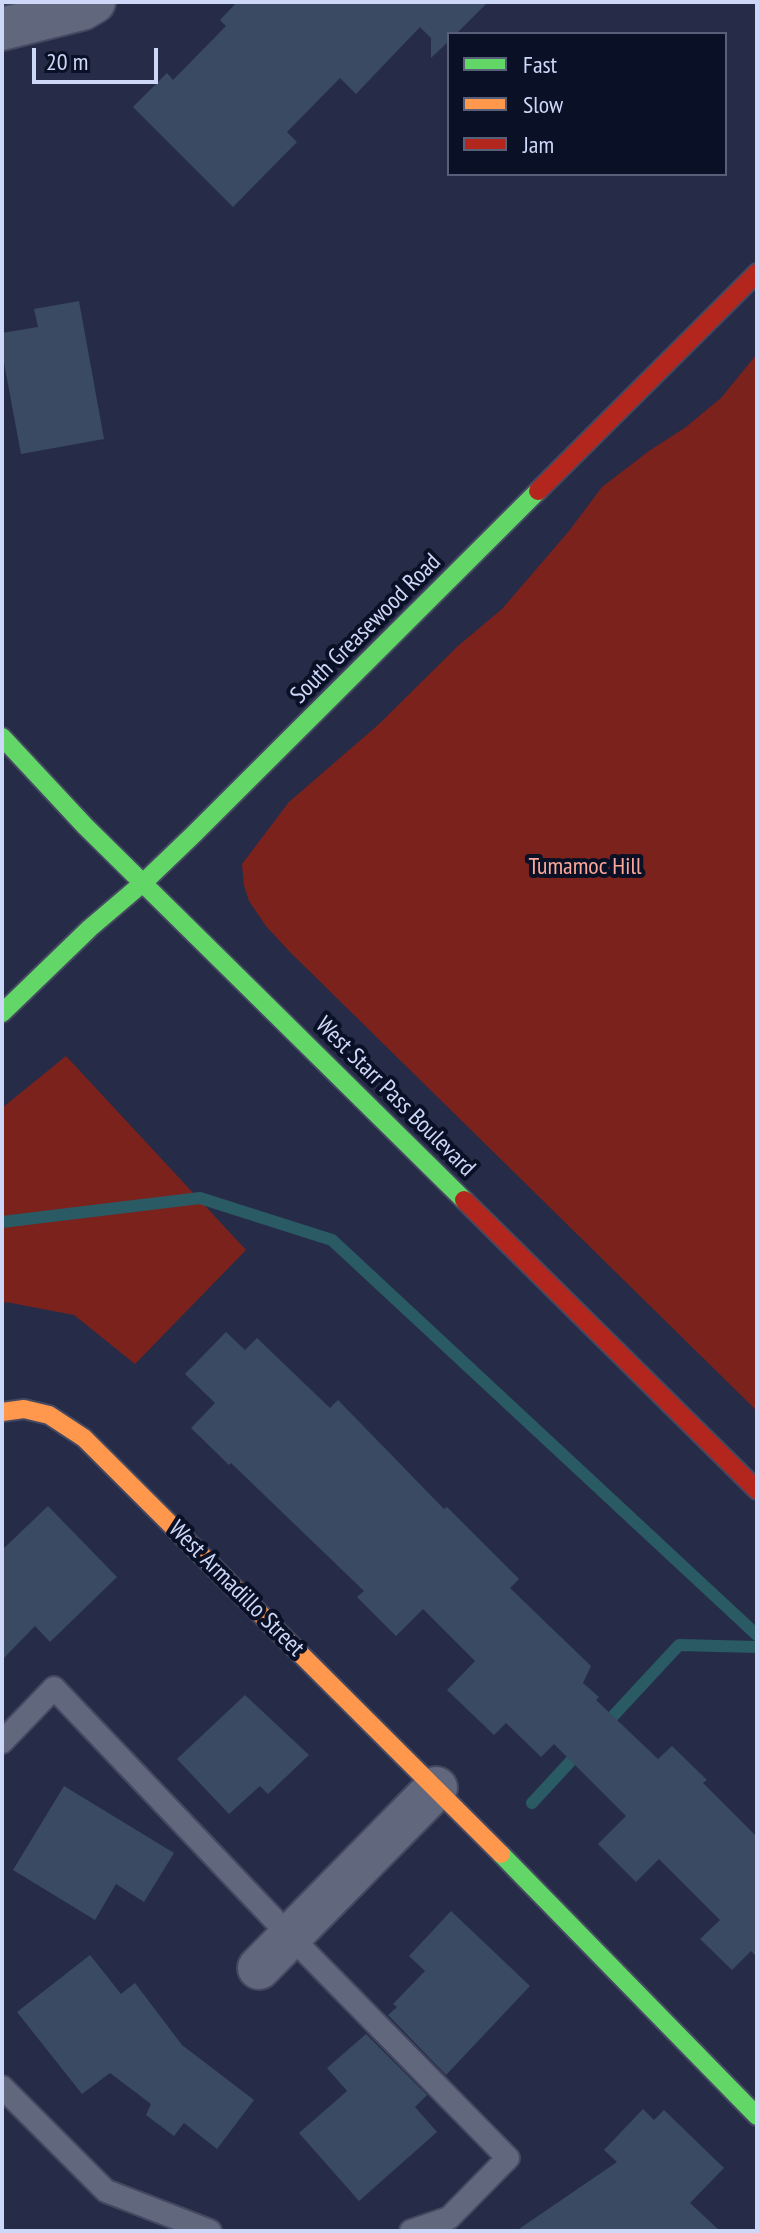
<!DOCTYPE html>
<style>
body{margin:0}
#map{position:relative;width:759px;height:2233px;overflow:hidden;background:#262c47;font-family:"PT Sans Narrow",sans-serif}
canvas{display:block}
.frame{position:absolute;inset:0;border:4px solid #cdd8f8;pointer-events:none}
.legend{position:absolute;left:447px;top:32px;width:280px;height:144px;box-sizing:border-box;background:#0a1025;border:2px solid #586079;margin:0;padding:10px 14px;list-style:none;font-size:24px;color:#cdd8f8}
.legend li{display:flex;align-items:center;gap:16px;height:40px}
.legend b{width:40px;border:2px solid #586079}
.scale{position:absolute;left:32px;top:48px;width:126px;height:36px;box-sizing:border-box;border:4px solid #cdd8f8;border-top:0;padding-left:10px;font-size:24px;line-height:28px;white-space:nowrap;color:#cdd8f8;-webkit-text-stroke:6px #0a1025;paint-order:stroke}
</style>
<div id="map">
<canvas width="759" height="2233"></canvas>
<div class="frame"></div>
<ul class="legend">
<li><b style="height:10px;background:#63d668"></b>Fast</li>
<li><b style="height:10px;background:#ff974d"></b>Slow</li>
<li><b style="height:10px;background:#b3261e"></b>Jam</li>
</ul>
<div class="scale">20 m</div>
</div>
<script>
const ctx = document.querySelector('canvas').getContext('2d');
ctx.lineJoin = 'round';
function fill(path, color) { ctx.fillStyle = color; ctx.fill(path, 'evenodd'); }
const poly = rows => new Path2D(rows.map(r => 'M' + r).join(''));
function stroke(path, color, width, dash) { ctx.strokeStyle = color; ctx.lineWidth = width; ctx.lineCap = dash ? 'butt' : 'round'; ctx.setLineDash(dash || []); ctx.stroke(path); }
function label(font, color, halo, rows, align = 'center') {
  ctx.font = font + ' "PT Sans Narrow",sans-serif'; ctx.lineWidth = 8; ctx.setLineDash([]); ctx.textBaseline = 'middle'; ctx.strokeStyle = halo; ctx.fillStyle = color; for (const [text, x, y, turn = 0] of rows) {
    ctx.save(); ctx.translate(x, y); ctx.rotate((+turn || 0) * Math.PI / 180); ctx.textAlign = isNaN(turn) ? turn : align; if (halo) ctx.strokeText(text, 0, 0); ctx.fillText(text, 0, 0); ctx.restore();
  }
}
const green = poly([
 [757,354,757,1411,289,951,266,926,249,901,244,885,242,864,289,802,378,725,458,646,502,609,569,531,602,487,649,451,686,427,721,398],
 [66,1056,246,1250,135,1364,74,1315,6,1302,2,1304,2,1108]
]);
const stream = poly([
 [2,1222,200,1198,332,1240,757,1635],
 [602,1728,679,1645,757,1647],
 [532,1803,581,1750]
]);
const building = poly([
 [237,2,488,2,456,34,449,34,449,41,431,58,431,38,420,27,356,94,340,78,287,132,297,142,233,207,133,107,167,73,173,80,226,26,220,20],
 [79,301,104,439,21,454,2,352,2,333,38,327,34,309],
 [226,1332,245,1350,257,1338,330,1408,338,1400,444,1509,447,1507,519,1579,510,1588,591,1666,583,1683,599,1697,596,1700,658,1759,672,1746,707,1780,703,1783,757,1837,757,1957,751,1951,732,1970,700,1939,720,1920,659,1859,636,1882,598,1844,626,1816,554,1744,541,1757,506,1723,494,1735,447,1690,475,1661,423,1609,396,1636,357,1597,364,1591,231,1463,229,1465,191,1428,215,1403,185,1374],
 [48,1506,117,1577,50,1642,35,1626,2,1660,2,1550],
 [245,1695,309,1755,268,1794,260,1786,229,1814,177,1759],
 [64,1786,174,1853,144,1902,116,1884,95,1920,13,1870],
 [451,1911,530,1986,446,2075,388,2015,397,2007,393,2004,425,1971,409,1956],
 [90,1955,121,1994,135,1983,182,2045,254,2100,217,2149,184,2123,174,2136,146,2115,151,2104,110,2073,82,2094,17,2012],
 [366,2034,427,2095,415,2107,437,2132,359,2201,299,2133,347,2091,327,2068],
 [643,2109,654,2120,664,2110,724,2168,690,2203,720,2231,516,2231,617,2162,604,2150]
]);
const lane = poly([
 [2,1742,54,1688,290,1936,508,2158,449,2218,411,2231],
 [2,2087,106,2191,210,2231]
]);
const street = poly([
 [2,29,82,9,94,2],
 [259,1968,436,1788]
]);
const fast = poly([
 [2,737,85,826,464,1200],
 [2,1013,90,928,144,882,194,834,538,491],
 [501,1854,757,2116]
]);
const slow = poly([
 [2,1412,24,1409,49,1415,84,1438,501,1854]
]);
const jam = poly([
 [538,491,757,273],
 [464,1200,757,1490]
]);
const streetNames = [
 ["South Greasewood Road",366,629,-45],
 ["West Starr Pass Boulevard",395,1097,45],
 ["West Armadillo Street",236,1589,45]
];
const parkNames = [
 ["Tumamoc Hill",585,867]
];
fill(green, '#7b221d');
stroke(stream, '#2a5a64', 12);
fill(building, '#394a62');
stroke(lane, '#444861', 26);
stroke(street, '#444861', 46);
stroke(fast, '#444861', 22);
stroke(slow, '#444861', 22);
stroke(jam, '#444861', 22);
stroke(lane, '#61677c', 22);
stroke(street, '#61677c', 42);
stroke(fast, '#63d668', 18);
stroke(slow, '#ff974d', 18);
stroke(jam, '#b3261e', 18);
label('24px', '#cdd8f8', '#0a1025', streetNames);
label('24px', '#fda899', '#0a1025', parkNames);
</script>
